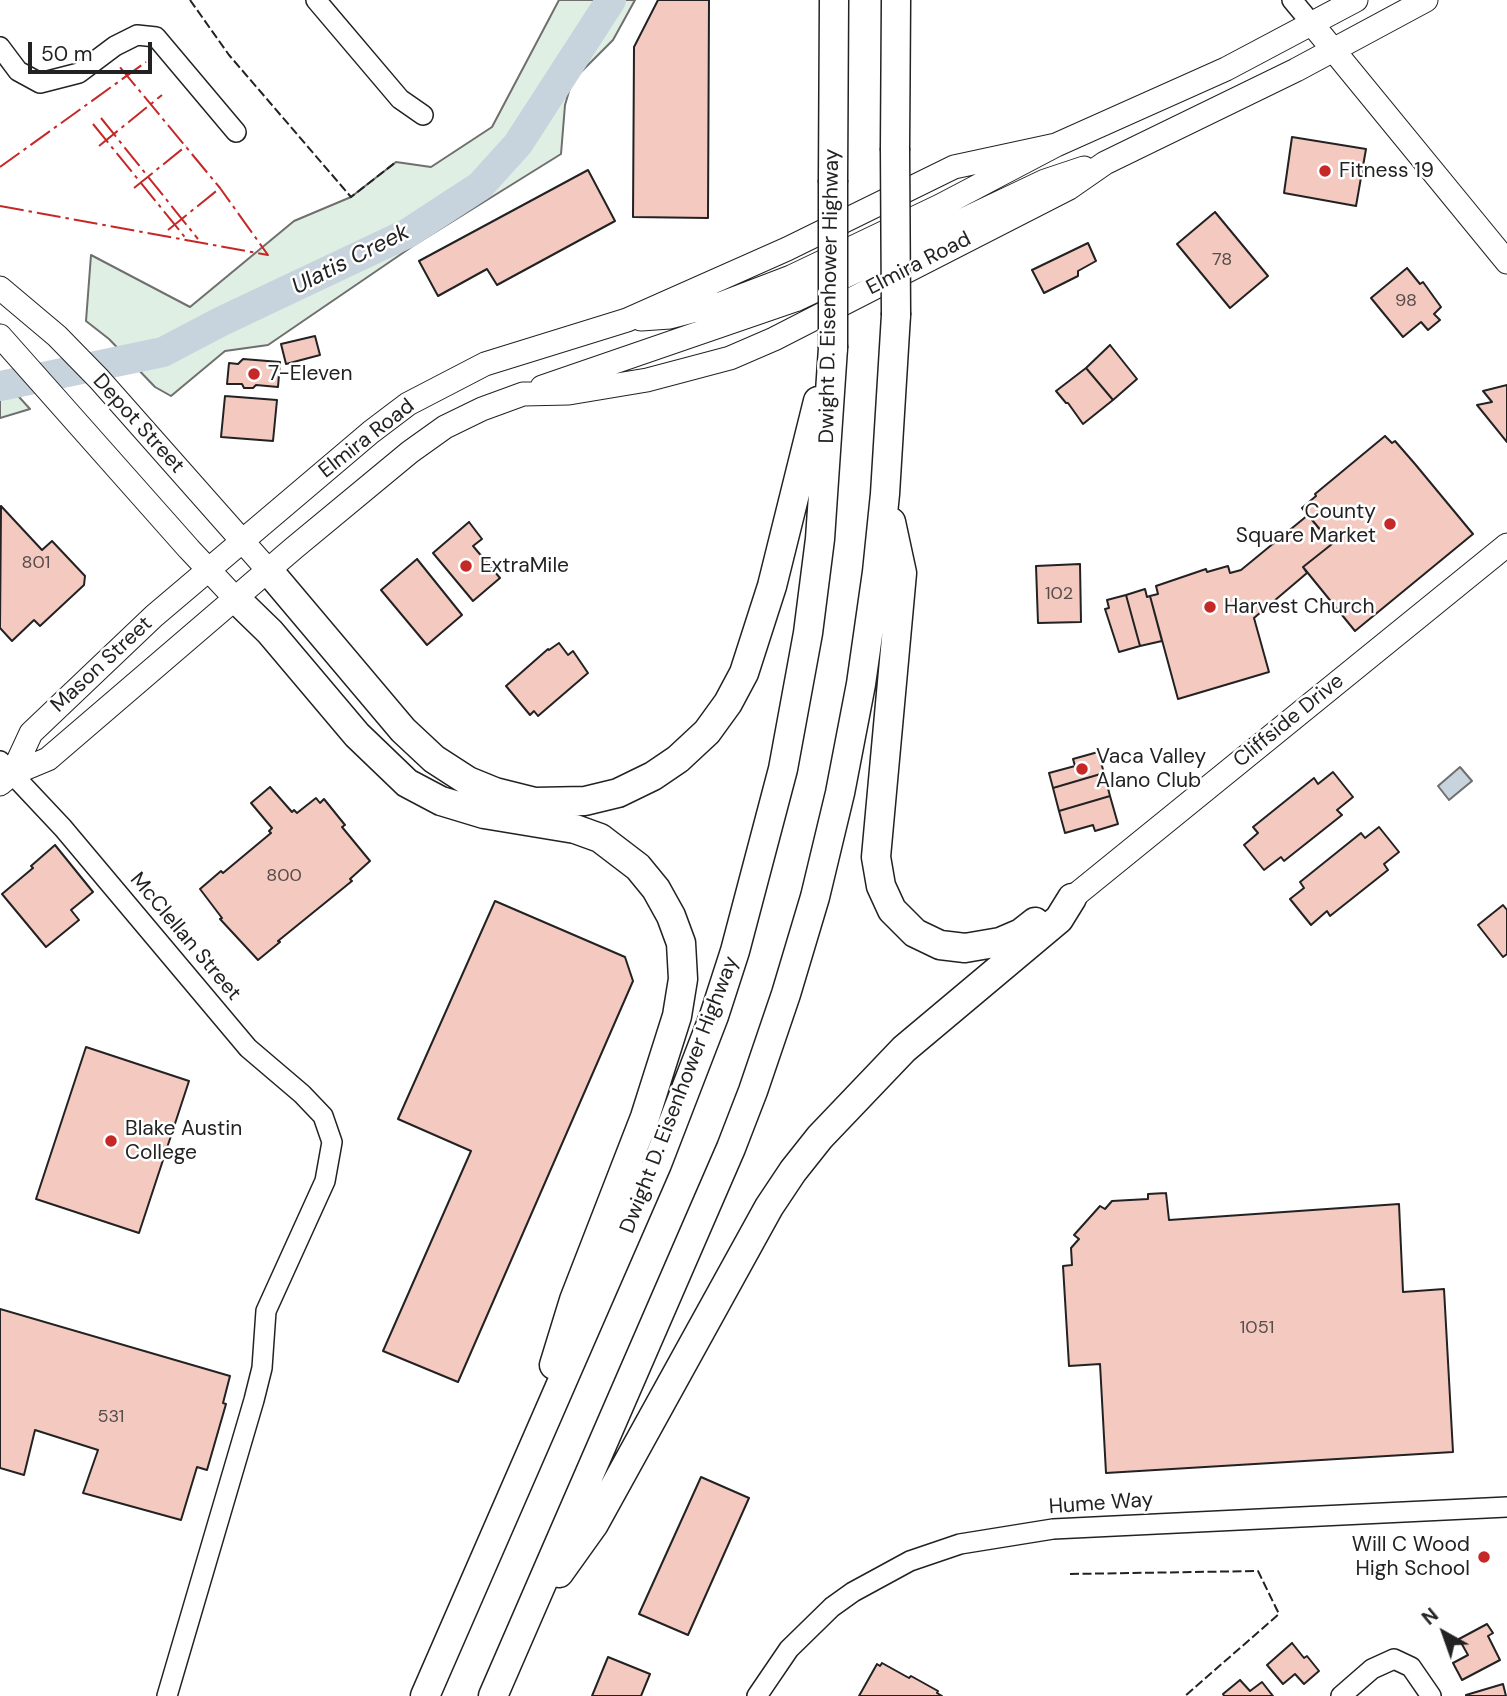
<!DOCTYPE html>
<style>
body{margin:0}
#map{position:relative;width:1507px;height:1696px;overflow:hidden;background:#fff;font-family:"DM Sans",sans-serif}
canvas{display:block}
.north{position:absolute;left:1409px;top:1598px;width:70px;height:70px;-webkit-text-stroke:5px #fff;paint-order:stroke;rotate:320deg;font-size:19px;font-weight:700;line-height:28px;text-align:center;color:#222}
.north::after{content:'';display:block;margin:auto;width:24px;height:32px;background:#222;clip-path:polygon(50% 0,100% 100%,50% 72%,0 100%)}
.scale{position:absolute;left:28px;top:42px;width:124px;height:32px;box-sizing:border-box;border:4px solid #222;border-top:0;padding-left:9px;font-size:21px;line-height:24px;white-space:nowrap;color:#222;-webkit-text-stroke:5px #fff;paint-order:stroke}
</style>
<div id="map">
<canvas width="1507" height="1696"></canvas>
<div class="north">N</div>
<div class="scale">50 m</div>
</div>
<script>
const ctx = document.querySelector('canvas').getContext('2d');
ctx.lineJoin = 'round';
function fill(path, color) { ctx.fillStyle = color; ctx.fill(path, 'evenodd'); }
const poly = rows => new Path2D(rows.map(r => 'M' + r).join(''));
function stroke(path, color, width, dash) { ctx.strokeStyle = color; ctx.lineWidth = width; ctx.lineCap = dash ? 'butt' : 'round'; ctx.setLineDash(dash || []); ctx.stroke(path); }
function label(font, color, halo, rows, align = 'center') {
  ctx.font = font + ' "DM Sans",sans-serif'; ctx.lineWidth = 5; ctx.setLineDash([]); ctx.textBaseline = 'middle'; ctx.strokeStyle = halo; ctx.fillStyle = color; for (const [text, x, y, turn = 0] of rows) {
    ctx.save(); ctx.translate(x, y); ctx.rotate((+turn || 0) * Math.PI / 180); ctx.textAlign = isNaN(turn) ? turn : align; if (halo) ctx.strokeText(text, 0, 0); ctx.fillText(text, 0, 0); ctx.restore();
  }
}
const green = poly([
 [559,0,635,0,613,40,572,81,565,105,561,154,413,246,268,345,225,351,171,396,155,387,109,339,86,321,91,255,190,307,294,221,351,197,396,162,431,167,492,127,559,0],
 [0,376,30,409,0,418,0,376]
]);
const water = poly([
 [1460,767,1472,781,1449,800,1438,786,1460,767]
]);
const river = poly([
 [0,386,163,352,220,322,408,233,480,186,518,144,611,0]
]);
const building = poly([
 [658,0,709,0,708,218,633,217,634,47,658,0],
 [1292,137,1366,149,1356,206,1284,193,1292,137],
 [588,170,615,221,497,285,487,269,438,296,419,261,588,170],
 [1215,212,1268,276,1230,308,1177,244,1215,212],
 [1088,243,1096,261,1078,271,1078,276,1044,293,1032,270,1088,243],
 [1407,268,1420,284,1423,282,1441,307,1434,314,1440,320,1428,330,1421,322,1403,337,1371,298,1407,268],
 [315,336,320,355,286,364,281,344,315,336],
 [1110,345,1137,379,1113,400,1086,368,1110,345],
 [243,359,280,362,278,387,256,385,253,388,244,388,242,384,227,384,229,363,238,364,243,359],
 [1086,368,1113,400,1083,424,1068,403,1066,403,1056,391,1086,368],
 [1507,385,1507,442,1477,405,1492,402,1483,391,1507,385],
 [225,396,277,400,273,441,221,437,225,396],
 [1385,436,1392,443,1395,441,1415,464,1473,534,1355,631,1303,567,1332,544,1302,508,1316,496,1315,494,1385,436],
 [1,506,42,550,52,541,85,576,84,585,40,626,34,620,12,641,0,628,1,506],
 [1308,515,1332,544,1303,567,1307,573,1254,618,1269,672,1178,699,1150,596,1158,594,1156,586,1206,569,1207,572,1228,566,1230,573,1241,570,1308,515],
 [469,522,482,539,473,546,500,578,473,601,433,553,469,522],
 [417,559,462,615,427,645,381,590,417,559],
 [1080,564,1081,622,1038,623,1036,566,1080,564],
 [1145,589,1147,597,1150,596,1162,641,1140,646,1126,595,1145,589],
 [1126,595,1140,646,1119,652,1105,609,1109,608,1107,600,1126,595],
 [559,643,568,655,573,651,588,673,538,716,534,711,530,715,506,686,548,649,549,650,559,643],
 [1098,752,1104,773,1053,788,1049,773,1075,766,1073,759,1098,752],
 [1333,772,1353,797,1337,810,1342,815,1284,861,1281,857,1264,870,1244,845,1258,833,1253,827,1314,778,1318,784,1333,772],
 [1104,773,1110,796,1059,811,1053,788,1104,773],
 [270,787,292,812,294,810,297,813,316,798,320,803,324,799,345,825,342,827,370,861,350,879,352,881,278,941,280,942,258,960,220,919,222,918,200,889,221,871,223,873,271,833,269,831,272,828,251,803,270,787],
 [1110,796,1118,824,1095,831,1093,825,1065,833,1059,811,1110,796],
 [1379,827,1399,852,1384,864,1388,870,1330,916,1327,911,1311,925,1290,899,1304,888,1300,882,1361,833,1365,838,1379,827],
 [55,845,93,892,71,910,79,920,46,947,2,894,33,868,31,866,55,845],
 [495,901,625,957,633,981,458,1382,383,1351,471,1151,398,1119,495,901],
 [1503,905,1507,910,1507,954,1503,957,1478,925,1503,905],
 [86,1047,189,1081,139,1233,36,1199,86,1047],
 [1166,1193,1169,1220,1399,1204,1403,1292,1444,1289,1453,1452,1106,1473,1100,1364,1069,1366,1063,1266,1072,1265,1071,1248,1079,1239,1074,1235,1100,1206,1105,1209,1112,1201,1148,1199,1148,1194,1166,1193],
 [0,1309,230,1376,223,1403,226,1404,207,1470,197,1467,181,1520,83,1493,98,1450,35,1430,24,1475,0,1468,0,1309],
 [701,1477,749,1498,688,1635,639,1614,701,1477],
 [1487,1624,1493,1633,1488,1636,1500,1660,1462,1680,1453,1663,1468,1655,1459,1639,1487,1624],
 [1292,1643,1304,1658,1307,1656,1319,1671,1304,1684,1295,1674,1283,1684,1267,1665,1292,1643],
 [608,1657,650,1674,641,1696,592,1696,608,1657],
 [882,1663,909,1678,911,1676,938,1691,937,1693,942,1696,859,1696,877,1664,880,1666,882,1663],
 [1240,1680,1250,1691,1262,1682,1273,1696,1224,1696,1223,1694,1240,1680],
 [1503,1684,1506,1696,1466,1696,1466,1695,1503,1684]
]);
const minor = poly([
 [316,0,400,99,423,115],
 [1292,0,1312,24],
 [0,47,18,71,40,83,79,73,115,46,137,35,156,37,236,132],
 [0,761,63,828,248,1048,302,1094,323,1116,332,1142,325,1181,266,1311,262,1368,254,1400,167,1696],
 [757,1696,789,1649,832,1607,853,1592,910,1561,960,1544,1053,1529,1507,1507],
 [1341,1696,1372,1669,1394,1659,1411,1667,1431,1696]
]);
const major = poly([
 [1312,24,1507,262],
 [0,288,57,336,99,379,268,570],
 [641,319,670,317,723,303,791,277,940,206,1056,145,1226,69,1356,0],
 [0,336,189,549,235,598],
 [542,387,795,300,1045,181,1084,168],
 [12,774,31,733,154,616,371,432,408,404,485,364,627,320,787,249,954,167,1056,145],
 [0,784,12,774,48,759,294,548,410,452,445,427,482,409,523,394,569,393,647,380,730,358,774,339,1069,188,1105,163,1296,70,1426,0],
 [1072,898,1507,545]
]);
const highway = poly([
 [895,148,896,0],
 [833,180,834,0],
 [891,522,902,573,876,857,881,886,892,910,915,933,940,945,965,948,1000,942,1021,933,1035,922],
 [268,570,403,730,434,759,468,781,495,792,535,802,585,801,618,793,653,776,678,759,707,732,728,703,744,673,772,586,818,401],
 [235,598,270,632,357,735,407,783,441,801,484,814,575,829,600,838,638,867,656,889,671,916,681,943,683,979,677,1016,645,1117,574,1300,554,1365],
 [559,1573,594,1524,769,1207,793,1171,820,1137,904,1049,1059,919,1072,898],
 [425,1696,657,1164,714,1016,735,951,783,769,808,633,820,539,833,348],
 [493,1696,731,1148,753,1091,786,994,815,897,840,793,861,684,877,572,885,494,896,315]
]);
const highwayBridge = poly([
 [895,148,896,315],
 [833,180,833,348]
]);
const fence = poly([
 [190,0,229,55,351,197,396,162],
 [1070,1574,1258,1571,1279,1614,1185,1696]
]);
const power = poly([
 [101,118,198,239],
 [93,124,188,241],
 [99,146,162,95],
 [0,167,146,62],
 [134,188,186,146],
 [0,206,268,255,220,188,119,66],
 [168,230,220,188]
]);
const markers = [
 [1325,171,7,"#c62828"],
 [254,374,7,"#c62828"],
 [1390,524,7,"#c62828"],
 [466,566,7,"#c62828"],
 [1210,607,7,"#c62828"],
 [1082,769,7,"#c62828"],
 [111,1141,7,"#c62828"],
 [1484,1557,7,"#c62828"]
];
const numberNames = [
 ["78",1222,260],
 ["98",1406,301],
 ["801",36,563],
 ["102",1059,594],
 ["800",284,876],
 ["1051",1257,1328],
 ["531",111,1417]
];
const poiNames = [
 ["Fitness 19",1339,171],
 ["7-Eleven",268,374],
 ["County",1376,512,"right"],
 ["Square Market",1376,536,"right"],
 ["ExtraMile",480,566],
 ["Harvest Church",1224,607],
 ["Vaca Valley",1096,757],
 ["Alano Club",1096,781],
 ["Blake Austin",125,1129],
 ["College",125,1153],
 ["Will C Wood",1470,1545,"right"],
 ["High School",1470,1569,"right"]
];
const streetNames = [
 ["Elmira Road",919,264,-27],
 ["Dwight D. Eisenhower Highway",830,296,-89],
 ["Depot Street",138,424,48],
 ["Elmira Road",367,439,-38],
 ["Mason Street",102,665,-43],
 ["Cliffside Drive",1289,721,-39],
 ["McClellan Street",185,937,50],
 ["Dwight D. Eisenhower Highway",680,1095,-69],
 ["Hume Way",1101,1504,-4]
];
const waterNames = [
 ["Ulatis Creek",351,260,-27]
];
fill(green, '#e0efe3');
stroke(green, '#6f6f6f', 2);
fill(water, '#c7d3dd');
stroke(water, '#6f6f6f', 2);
stroke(river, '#c7d3dd', 30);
fill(building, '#f3c9c0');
stroke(building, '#222', 2);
stroke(minor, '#222', 22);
stroke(major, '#222', 25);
stroke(highway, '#222', 31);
stroke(minor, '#fff', 19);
stroke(major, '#fff', 23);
stroke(highway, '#fff', 28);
stroke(highwayBridge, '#222', 31, []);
stroke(highwayBridge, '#fff', 28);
stroke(fence, '#222', 2, [9, 3.5]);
stroke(power, '#c62828', 2, [24, 5, 3.5, 5]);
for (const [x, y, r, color] of markers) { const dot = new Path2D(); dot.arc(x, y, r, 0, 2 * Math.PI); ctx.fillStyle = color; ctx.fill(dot); stroke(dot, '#fff', 2.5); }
label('18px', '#564c4a', null, numberNames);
label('21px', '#222', '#fff', poiNames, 'left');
label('21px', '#222', '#fff', streetNames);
label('italic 23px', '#222', '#fff', waterNames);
</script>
